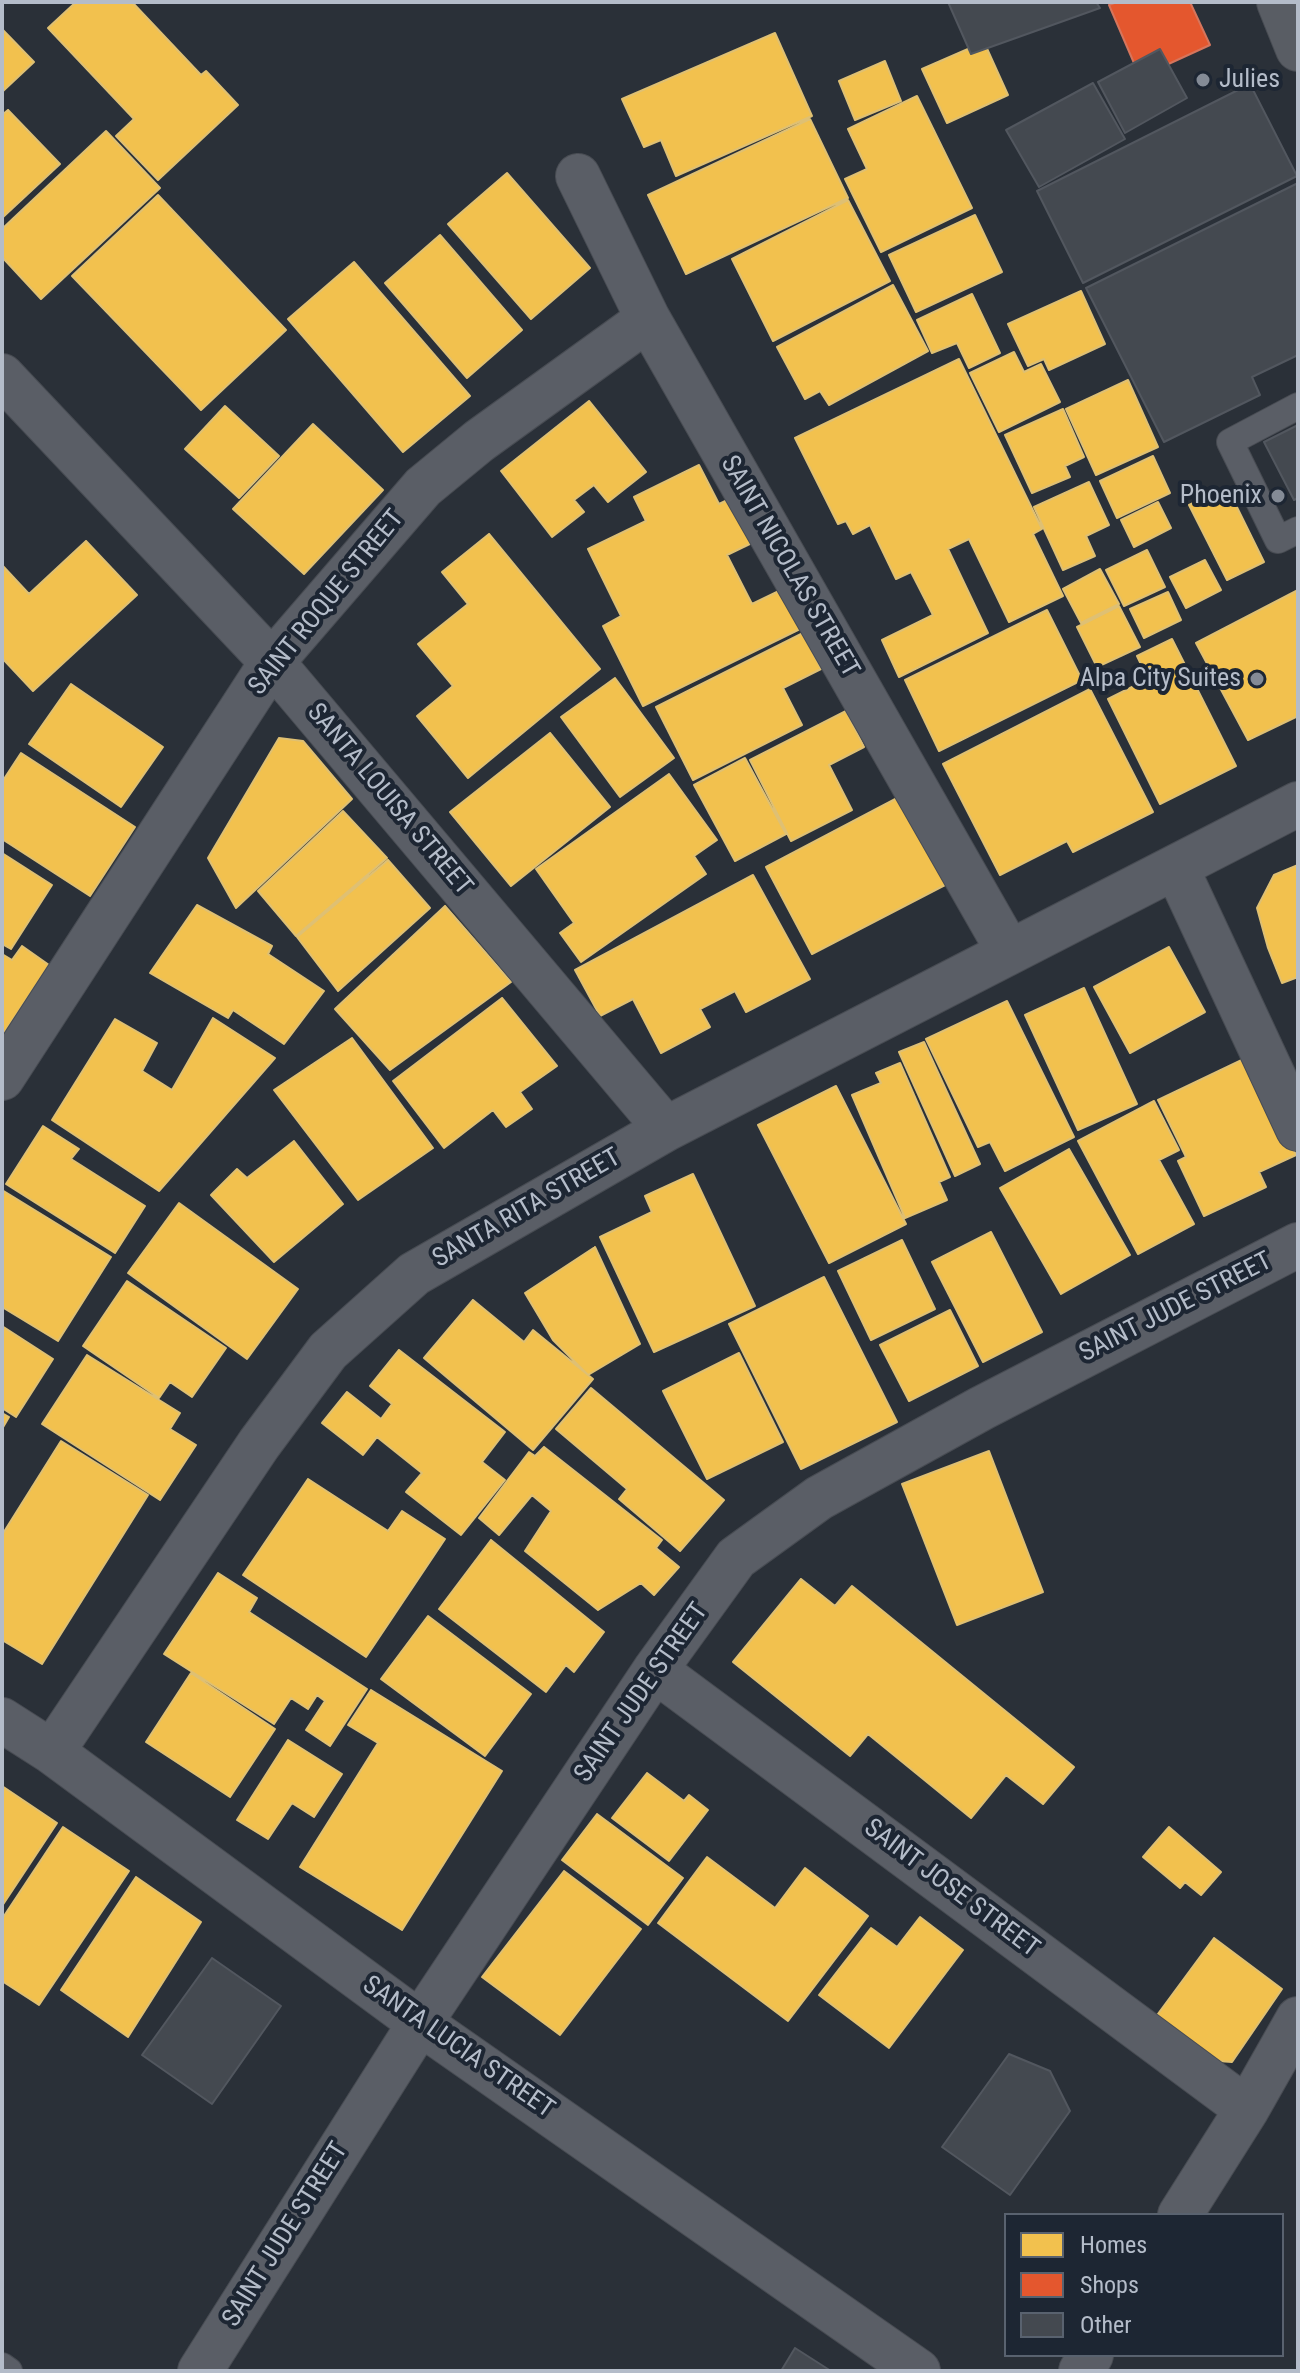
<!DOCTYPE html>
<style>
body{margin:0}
#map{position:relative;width:1300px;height:2373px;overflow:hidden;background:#2a3038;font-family:"Roboto Condensed",sans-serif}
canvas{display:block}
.frame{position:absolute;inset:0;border:4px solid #b4bcc9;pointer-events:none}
.legend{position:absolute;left:1004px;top:2213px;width:280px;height:144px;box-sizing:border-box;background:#1d2633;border:2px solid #59626f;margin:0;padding:10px 14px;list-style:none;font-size:24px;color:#b4bcc9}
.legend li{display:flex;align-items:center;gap:16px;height:40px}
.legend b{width:40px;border:2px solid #59626f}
</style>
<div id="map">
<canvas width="1300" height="2373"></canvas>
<div class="frame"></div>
<ul class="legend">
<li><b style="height:22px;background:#f2c14e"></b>Homes</li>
<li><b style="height:22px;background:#e4572e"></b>Shops</li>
<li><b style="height:22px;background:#444950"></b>Other</li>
</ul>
</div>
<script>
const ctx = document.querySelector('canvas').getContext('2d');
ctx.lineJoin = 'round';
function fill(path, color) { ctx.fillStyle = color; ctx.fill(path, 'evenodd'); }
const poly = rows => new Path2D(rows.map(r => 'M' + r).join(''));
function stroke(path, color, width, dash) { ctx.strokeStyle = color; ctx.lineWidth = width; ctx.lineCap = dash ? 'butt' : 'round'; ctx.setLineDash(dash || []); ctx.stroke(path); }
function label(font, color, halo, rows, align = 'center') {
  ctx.font = font + ' "Roboto Condensed",sans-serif'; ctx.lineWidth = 8; ctx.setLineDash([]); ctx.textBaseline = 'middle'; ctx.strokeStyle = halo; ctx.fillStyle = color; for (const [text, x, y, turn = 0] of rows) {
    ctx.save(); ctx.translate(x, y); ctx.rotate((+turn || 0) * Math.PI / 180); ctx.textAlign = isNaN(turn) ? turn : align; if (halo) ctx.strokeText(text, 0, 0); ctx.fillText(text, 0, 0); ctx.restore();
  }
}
const homes = poly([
 [76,2,132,2,201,75,206,71,238,105,158,180,116,136,134,119,48,28,76,2],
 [2,29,34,62,2,92,2,29],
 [775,33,812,116,676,176,661,140,644,147,622,99,775,33],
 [984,42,1008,95,947,123,922,69,984,42],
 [885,61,901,101,855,120,839,81,885,61],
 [917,96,972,208,881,252,845,179,867,169,848,129,917,96],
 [8,110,60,164,2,218,2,115,8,110],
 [810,119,848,198,686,274,648,195,810,119],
 [106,131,160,188,41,299,2,257,2,229,106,131],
 [507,173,590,268,531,319,448,224,507,173],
 [158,195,286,330,201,410,72,276,158,195],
 [848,200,890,281,773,341,732,259,848,200],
 [975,215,1002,272,916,312,889,255,975,215],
 [440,235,522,330,467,378,385,283,440,235],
 [354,262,470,396,403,452,288,319,354,262],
 [893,285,928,351,829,405,820,391,805,399,777,347,893,285],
 [1081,291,1105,344,1049,370,1044,359,1028,366,1008,324,1081,291],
 [972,294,1000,353,969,368,957,343,932,353,917,320,972,294],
 [1014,352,1024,372,1041,364,1060,402,999,432,970,373,1014,352],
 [959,359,1042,529,1033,534,1063,596,1009,622,969,539,948,549,988,633,899,677,882,640,933,615,911,572,896,579,870,525,853,534,846,521,838,524,795,438,959,359],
 [1128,380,1158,447,1096,475,1066,409,1128,380],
 [589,401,646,472,608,502,594,485,574,500,584,512,552,537,501,471,589,401],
 [225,406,279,456,239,498,185,449,225,406],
 [1063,409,1084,457,1065,466,1070,477,1032,493,1005,435,1063,409],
 [313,424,383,490,304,574,233,509,313,424],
 [1153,456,1170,493,1117,518,1100,481,1153,456],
 [699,465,719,504,736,496,758,540,727,555,752,604,781,590,800,629,643,706,603,626,621,616,588,549,646,521,634,497,699,465],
 [1089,482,1109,525,1086,536,1095,556,1063,570,1034,507,1089,482],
 [1227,487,1264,562,1227,580,1189,505,1227,487],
 [1158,502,1171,528,1134,547,1121,520,1158,502],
 [489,534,600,669,468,778,417,716,453,686,418,644,468,604,442,572,489,534],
 [86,541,137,595,33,691,2,658,2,565,29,594,86,541],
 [1147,550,1165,587,1124,606,1106,570,1147,550],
 [1205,560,1221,590,1186,608,1170,577,1205,560],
 [1100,569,1119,604,1081,623,1063,589,1100,569],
 [1298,590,1298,716,1248,740,1196,643,1298,590],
 [1168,592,1181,620,1144,638,1130,609,1168,592],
 [1119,606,1140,647,1097,667,1077,627,1119,606],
 [1047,610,1082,680,939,751,905,680,1047,610],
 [803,633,821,669,783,688,802,725,693,780,656,707,803,633],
 [1172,639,1236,766,1160,804,1108,699,1148,679,1137,656,1172,639],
 [615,678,674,758,620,797,561,717,615,678],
 [71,684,163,747,121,807,29,744,71,684],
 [1090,689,1153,812,1073,852,1067,841,1000,875,943,764,1090,689],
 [846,711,864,747,829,765,852,810,791,841,750,760,846,711],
 [550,733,610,807,511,886,450,812,550,733],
 [279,738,303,741,352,799,236,908,208,858,279,738],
 [21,753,135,827,90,896,2,839,2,782,21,753],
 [745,758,786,834,735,861,694,785,745,758],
 [669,774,717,840,694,856,706,874,581,962,560,933,574,923,536,869,669,774],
 [901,796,947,884,812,954,766,867,901,796],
 [343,811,387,858,296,936,258,891,343,811],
 [2,853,52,885,11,949,2,944,2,853],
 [388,860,430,908,338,991,297,937,388,860],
 [1298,865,1298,977,1282,983,1268,948,1257,908,1274,875,1298,865],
 [753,875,810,979,746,1012,735,991,700,1009,710,1027,661,1053,633,999,600,1016,575,970,753,875],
 [197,905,272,946,268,954,324,991,284,1044,233,1010,228,1018,150,973,197,905],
 [445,906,511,982,390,1070,335,1009,445,906],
 [22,946,49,965,2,1036,2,954,12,960,22,946],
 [1169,947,1205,1012,1130,1053,1094,987,1169,947],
 [1084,988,1137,1104,1078,1130,1025,1015,1084,988],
 [502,998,557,1066,520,1092,532,1109,506,1127,493,1110,444,1148,393,1081,502,998],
 [1007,1001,1074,1137,1005,1171,990,1142,978,1147,926,1039,1007,1001],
 [213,1018,275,1058,159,1191,52,1120,115,1019,157,1043,142,1071,172,1090,213,1018],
 [352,1038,433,1148,358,1200,274,1090,352,1038],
 [924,1042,980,1164,955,1176,899,1052,924,1042],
 [1248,1057,1296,1155,1259,1172,1266,1187,1204,1216,1178,1161,1186,1157,1158,1100,1248,1057],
 [900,1063,950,1177,939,1182,947,1200,905,1218,852,1095,881,1083,876,1073,900,1063],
 [836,1086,906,1224,829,1263,758,1125,836,1086],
 [1154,1101,1179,1150,1159,1160,1194,1224,1138,1254,1078,1141,1154,1101],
 [43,1126,79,1149,71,1159,145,1206,115,1253,6,1184,43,1126],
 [294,1141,343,1204,274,1262,211,1195,237,1169,247,1178,294,1141],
 [1069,1149,1130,1255,1061,1294,1000,1188,1069,1149],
 [693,1174,755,1306,654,1352,600,1237,652,1212,645,1196,693,1174],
 [2,1190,111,1257,58,1341,2,1307,2,1190],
 [179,1203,298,1289,247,1359,128,1273,179,1203],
 [991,1232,1042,1332,983,1362,932,1262,991,1232],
 [902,1240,935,1309,871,1340,838,1271,902,1240],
 [595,1247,640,1344,588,1375,553,1340,525,1293,595,1247],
 [824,1277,897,1422,801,1469,729,1324,824,1277],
 [127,1281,226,1348,192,1397,170,1382,159,1398,83,1346,127,1281],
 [473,1300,524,1342,533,1330,593,1379,533,1450,424,1358,473,1300],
 [950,1310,978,1366,909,1401,880,1345,950,1310],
 [2,1326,53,1359,16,1417,2,1408,2,1326],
 [399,1350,505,1432,482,1462,505,1480,461,1535,406,1492,422,1473,377,1437,363,1455,322,1423,347,1392,381,1419,392,1404,370,1386,399,1350],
 [739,1353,783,1442,707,1479,663,1391,739,1353],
 [87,1355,180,1413,170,1429,196,1445,160,1500,42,1424,87,1355],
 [591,1388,724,1500,680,1551,619,1499,627,1489,556,1429,591,1388],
 [2,1413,9,1417,2,1429,2,1413],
 [61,1441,148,1495,42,1664,2,1640,2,1535,61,1441],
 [544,1447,662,1540,656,1548,679,1567,654,1595,641,1583,598,1610,525,1551,551,1511,532,1495,499,1535,479,1518,529,1452,535,1456,544,1447],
 [989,1451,1043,1592,957,1625,902,1484,989,1451],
 [308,1479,388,1531,402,1511,445,1539,366,1657,243,1575,308,1479],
 [491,1540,604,1632,574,1672,566,1665,546,1692,439,1609,491,1540],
 [218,1573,257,1598,249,1612,367,1689,330,1746,306,1730,325,1701,317,1695,308,1709,291,1698,274,1724,164,1654,218,1573],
 [801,1579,835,1606,852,1586,1074,1767,1043,1804,1006,1775,971,1818,868,1734,850,1756,733,1662,801,1579],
 [428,1616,531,1694,485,1756,381,1679,428,1616],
 [191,1673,275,1729,230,1797,146,1742,191,1673],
 [371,1690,502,1771,402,1930,300,1867,378,1743,348,1725,371,1690],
 [288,1740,342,1774,314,1817,292,1803,268,1839,237,1820,288,1740],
 [647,1773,684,1801,689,1795,708,1810,669,1861,612,1818,647,1773],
 [2,1786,57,1823,2,1906,2,1786],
 [597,1814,683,1878,648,1925,562,1860,597,1814],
 [63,1827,129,1871,39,2005,2,1981,2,1919,63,1827],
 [1169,1827,1221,1872,1201,1895,1185,1882,1180,1888,1143,1857,1169,1827],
 [707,1857,775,1908,805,1868,868,1916,788,2021,658,1923,707,1857],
 [564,1871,641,1929,560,2035,482,1977,564,1871],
 [136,1877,201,1922,128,2037,61,1990,136,1877],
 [920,1917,963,1950,889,2048,819,1995,871,1928,897,1947,920,1917],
 [1214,1938,1282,1989,1232,2062,1204,2060,1152,2022,1214,1938]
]);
const shops = poly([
 [1117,2,1190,2,1210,45,1140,77,1109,5,1117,2]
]);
const building = poly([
 [948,2,1096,2,1100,8,971,54,948,2],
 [1160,49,1187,98,1125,133,1098,82,1160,49],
 [1093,83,1125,139,1039,187,1006,130,1093,83],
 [1250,84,1297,176,1083,283,1037,191,1250,84],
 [1298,183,1298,355,1252,377,1260,395,1164,442,1086,288,1298,183],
 [1298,425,1298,498,1294,500,1264,442,1298,425],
 [212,1958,281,2006,212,2104,142,2055,212,1958],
 [1009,2054,1050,2071,1070,2111,1010,2195,942,2147,1009,2054],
 [795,2348,831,2371,781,2371,795,2348]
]);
const lane = poly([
 [1298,406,1230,442,1278,540,1298,530],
 [2,2366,9,2371]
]);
const street = poly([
 [578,176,648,319,1009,952],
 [2,376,272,662,666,1129],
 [1176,867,1298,1129],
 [2,1078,272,662,423,487,479,441,648,319],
 [655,1670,1247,2109],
 [2,1720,52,1752,420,2023,918,2371],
 [52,1752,259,1444,328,1351,414,1274,666,1129,1298,804],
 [1180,2215,1247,2109,1298,2019],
 [200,2371,420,2023,655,1670,736,1558,819,1498,982,1408,1298,1245],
 [1081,2371,1091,2355]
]);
const secondary = poly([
 [1279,2,1298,49]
]);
const markers = [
 [1203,80,8,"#848b96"],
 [1278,496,8,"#848b96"],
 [1257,679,8,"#848b96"]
];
const poiNames = [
 ["Julies",1219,80,"left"],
 ["Phoenix",1262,496],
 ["Alpa City Suites",1241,679]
];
const streetNames = [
 ["SAINT NICOLAS STREET",789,567,60],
 ["SAINT ROQUE STREET",327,603,-51],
 ["SANTA LOUISA STREET",389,800,50],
 ["SANTA RITA STREET",527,1209,-30],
 ["SAINT JUDE STREET",1176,1308,-27],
 ["SAINT JUDE STREET",642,1693,-55],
 ["SAINT JOSE STREET",951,1889,37],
 ["SANTA LUCIA STREET",458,2048,35],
 ["SAINT JUDE STREET",286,2235,-58]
];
fill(homes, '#f2c14e');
stroke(homes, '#dfc073', 2);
fill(shops, '#e4572e');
stroke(shops, '#d6755c', 2);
fill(building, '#444950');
stroke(building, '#52575f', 2);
stroke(lane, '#484c53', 28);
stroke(street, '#484c53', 46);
stroke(secondary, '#484c53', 46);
stroke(lane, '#5a5e66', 26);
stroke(street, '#5a5e66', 44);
stroke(secondary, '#595d64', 44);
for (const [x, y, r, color] of markers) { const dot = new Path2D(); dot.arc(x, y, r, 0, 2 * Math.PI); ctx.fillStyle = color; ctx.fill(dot); stroke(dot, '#1d2633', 3); }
label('26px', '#b4bcc9', '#1d2633', poiNames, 'right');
label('26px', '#b4bcc9', '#1d2633', streetNames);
</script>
